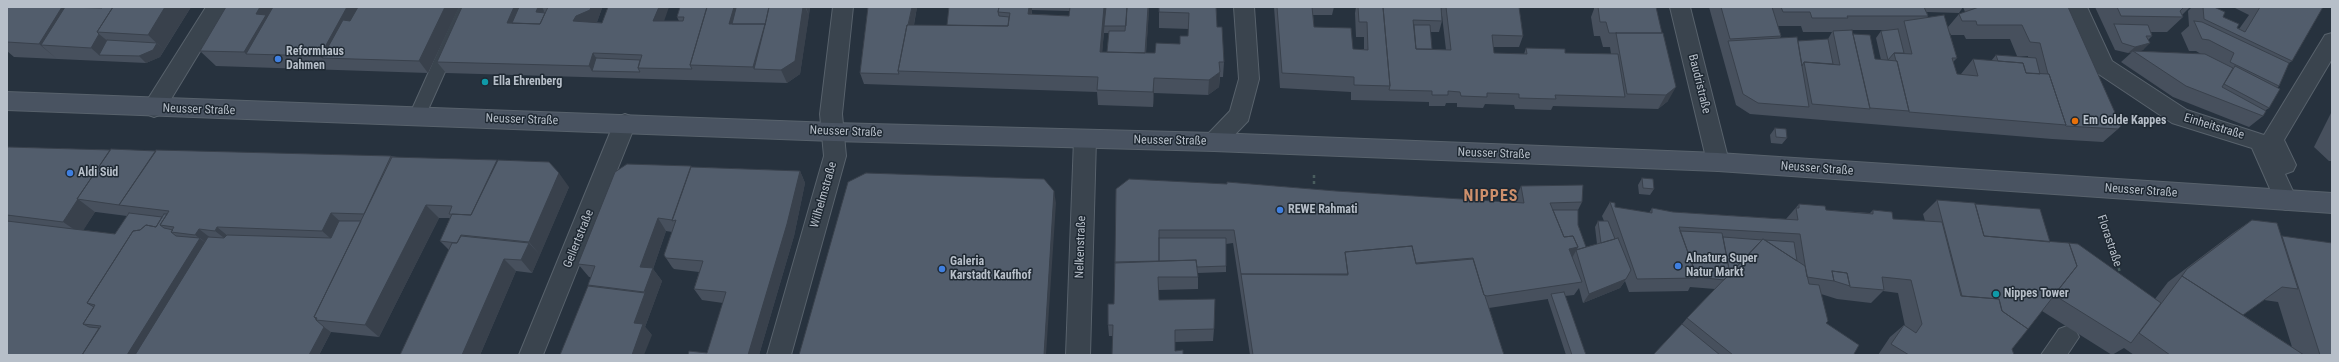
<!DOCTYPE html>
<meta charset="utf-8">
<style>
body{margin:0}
#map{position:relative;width:2339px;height:362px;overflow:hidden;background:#27323e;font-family:"Roboto Condensed",sans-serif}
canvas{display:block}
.frame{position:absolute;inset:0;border:8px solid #b7bfc9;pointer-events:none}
</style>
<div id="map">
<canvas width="2339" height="362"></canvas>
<div class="frame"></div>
</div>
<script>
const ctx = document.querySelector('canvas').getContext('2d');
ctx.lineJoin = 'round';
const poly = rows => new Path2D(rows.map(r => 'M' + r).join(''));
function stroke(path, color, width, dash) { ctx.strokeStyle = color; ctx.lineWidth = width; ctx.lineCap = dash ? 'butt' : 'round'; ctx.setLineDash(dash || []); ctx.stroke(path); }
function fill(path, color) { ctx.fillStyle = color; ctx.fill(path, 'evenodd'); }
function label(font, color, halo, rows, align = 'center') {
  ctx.font = font + ' "Roboto Condensed",sans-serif'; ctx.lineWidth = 3; ctx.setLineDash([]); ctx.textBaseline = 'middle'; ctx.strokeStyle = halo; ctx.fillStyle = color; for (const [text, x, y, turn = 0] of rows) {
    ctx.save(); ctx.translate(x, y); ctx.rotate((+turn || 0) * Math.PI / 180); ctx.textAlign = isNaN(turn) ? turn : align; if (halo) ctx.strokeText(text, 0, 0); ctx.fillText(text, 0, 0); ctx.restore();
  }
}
const path = poly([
 [1314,175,1314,184],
 [2101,217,2120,272,2117,276]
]);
const lane = poly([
 [458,7,474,7,423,121,417,123,411,121,409,116,458,7]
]);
const street = poly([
 [206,7,227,7,162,114,154,117,146,114,143,108,146,102,206,7],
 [833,7,853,7,842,114,846,156,791,355,767,355,824,156,820,114,833,7],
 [1234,7,1254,7,1259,79,1248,121,1222,148,1214,151,1206,148,1203,142,1206,136,1230,111,1239,79,1234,7],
 [1670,7,1690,7,1729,162,1726,168,1718,171,1710,168,1707,162,1670,7],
 [2067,7,2087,7,2112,61,2187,110,2264,135,2325,35,2332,33,2332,59,2284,140,2296,165,2293,171,2285,174,2297,200,2294,207,2286,210,2278,207,2252,148,2172,123,2097,73,2067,7],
 [625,114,633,117,636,123,543,355,519,355,614,123,617,117,625,114],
 [1085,130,1093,133,1096,139,1090,355,1066,355,1074,139,1077,133,1085,130],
 [2067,326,2075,329,2079,337,2067,355,2041,355,2059,329,2067,326]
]);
const secondary = poly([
 [7,92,833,123,1214,133,1718,153,2332,193,2332,213,1718,171,1214,151,833,141,7,110,7,92]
]);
const wall = poly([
 [7,7,191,7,160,57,146,63,14,57,7,51],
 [226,7,459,7,428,73,216,66,200,51],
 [462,7,601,7,602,8,597,22,595,22,602,23,679,21,677,17,680,7,810,7,800,74,787,83,446,73,437,62],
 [868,7,917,7,914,25,947,25,949,7,1149,7,1146,53,1155,53,1180,44,1188,36,1189,29,1159,28,1159,12,1216,7,1217,27,1224,62,1223,77,1220,77,1219,87,1208,95,1154,93,1153,107,1098,105,1097,92,864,84,860,73],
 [1032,10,1070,11,1069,16,1032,14],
 [1104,32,1104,33,1109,33,1107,52,1102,52],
 [1274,7,1334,7,1332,15,1313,15,1314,27,1353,49,1364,49,1364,37,1356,37,1355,13,1356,7,1441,7,1442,21,1439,32,1430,32,1432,49,1446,50,1441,7,1519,7,1523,36,1519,47,1493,47,1494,53,1524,54,1526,48,1565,53,1611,54,1610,47,1603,47,1600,36,1594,36,1591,17,1594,9,1594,7,1656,7,1668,101,1658,109,1553,106,1551,110,1515,109,1514,105,1485,104,1483,108,1457,107,1457,103,1446,103,1445,106,1429,106,1429,102,1351,100,1351,92,1280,88],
 [1709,7,1963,7,1959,13,1927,12,1928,16,1927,18,1948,27,1959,14,1965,12,1963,7,2068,7,2118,129,2103,142,2052,139,1750,114,1736,105],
 [1778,26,1801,26,1803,32,1832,32,1828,39,1798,41,1780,38,1781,36],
 [1839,30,1889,30,1881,31,1876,38,1881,60,1875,59,1853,35],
 [1949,31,1951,35,1964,35,1966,39,2010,39,2017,56,2028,56,2028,57,1996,55,1991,61,1973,59,1961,74,1961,75,1957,74,1953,62,1957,58],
 [2095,7,2190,7,2182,15,2183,17,2167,32,2151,32,2152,36,2148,40,2143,50,2139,51,2201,54,2196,51,2189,51,2181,33,2189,26,2188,11,2192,7,2214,7,2223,17,2237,28,2239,29,2249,15,2233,7,2323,7,2292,61,2289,63,2279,86,2277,88,2269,108,2266,110,2263,116,2249,127,2173,97,2121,62,2131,53,2128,53,2115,50],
 [2332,111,2332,161,2329,161,2314,147],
 [1775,128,1787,138,1782,144,1771,143,1770,135],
 [7,146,8,147,110,150,391,156,569,187,532,273,516,271,480,355,400,355,449,250,440,241,450,218,439,218,379,337,331,332,319,355,7,355],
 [95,212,96,212,127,216,115,234,83,230],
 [691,167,800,171,805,183,794,236,759,355,688,355,707,353,723,303,702,300,694,289,699,272,674,269,672,267,664,255,672,232,666,231,653,269,662,281,645,327,652,335,588,286,588,285,591,277,589,277,578,264],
 [1642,178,1654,189,1650,195,1639,194,1638,185],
 [1227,182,1336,191,1515,203,1515,200,1521,186,1582,202,1578,210,1578,225,1586,247,1597,244,1595,227,1598,221,1604,221,1602,216,1610,202,1615,207,1649,213,1652,208,1673,212,1786,219,1799,204,1826,210,1870,213,1873,210,1893,219,1925,221,1923,214,1937,200,2050,242,2155,299,2168,282,2233,233,2252,220,2281,236,2332,355,2134,355,2124,348,2112,355,2042,311,2012,349,2014,355,1878,355,1890,337,1904,325,1905,326,1898,293,1883,291,1871,303,1837,299,1821,294,1826,323,1855,355,1653,355,1682,324,1687,318,1715,289,1690,287,1688,291,1629,292,1625,281,1620,288,1583,303,1579,288,1574,295,1565,296,1586,355,1566,355,1548,300,1548,299,1489,308,1504,355,1250,355,1233,243,1226,244,1226,272,1198,273,1198,289,1159,290,1159,300,1214,329,1213,341,1175,342,1175,351,1183,355,1113,336,1109,336,1108,325,1114,304,1116,189,1227,184],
 [2264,300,2278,302,2292,347,2243,315]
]);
const shadedWall = poly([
 [62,7,89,7,41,45,57,59,39,44],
 [165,7,191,7,164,50,148,35],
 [257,7,278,7,246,54,244,52],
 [347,7,366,7,322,58,320,56],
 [445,7,459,7,428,73,419,61],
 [514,7,524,7,518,28,507,23],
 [538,7,542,7,544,11,541,19,536,12],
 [591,7,601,7,602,8,597,22,583,28,573,21,576,16],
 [659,7,669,7,660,33,653,21],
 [729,7,737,7,739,28,729,24],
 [803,7,806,7,809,16,800,74,787,83,781,70],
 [807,7,810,7,809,16,806,9],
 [912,7,917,7,905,71,900,71],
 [1029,7,1032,7,1032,10,1030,30,1028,14],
 [1104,7,1106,7,1101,67,1100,52],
 [1148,7,1149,7,1149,12,1145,68,1145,57],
 [765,24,771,39,754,69,753,67],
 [99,34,115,47,99,55,91,48],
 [157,43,164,50,160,57,146,63,139,56],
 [2150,43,2143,50,2135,52,2133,51,2131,53,2128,53,2135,47],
 [593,53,600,64,592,71,589,66],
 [1220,72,1219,87,1208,95,1209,80],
 [1154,78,1154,93,1153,107,1153,92],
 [1676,87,1668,101,1658,109,1666,95],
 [691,166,699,180,676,220,672,221,672,220],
 [800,171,805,183,794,236,759,355,748,355],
 [559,173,569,187,540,255,529,242],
 [1054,191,1056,203,1046,355,1044,355],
 [78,199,95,212,81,234,63,222],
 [426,205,439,218,379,337,365,325],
 [331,213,346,227,337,244,322,231],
 [658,218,666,231,653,269,662,281,645,327,652,335,644,355,632,355,634,323,645,293,640,267],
 [217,227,234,241,232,244,215,231],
 [199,229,216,242,213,248,195,235],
 [200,238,213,248,147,355,127,355],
 [529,243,540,255,532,273,521,260],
 [1578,247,1571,260,1569,249],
 [504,259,516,271,480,355,462,355],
 [1626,279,1620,288,1583,303,1589,294],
 [324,327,331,332,319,355,309,355]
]);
const building = poly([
 [7,7,62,7,39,44,7,42,7,7],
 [65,7,102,8,102,7,113,7,97,32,99,34,91,48,41,45,65,7],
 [113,7,165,7,148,35,97,32,113,7],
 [226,7,260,7,256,14,266,15,244,52,200,51,226,7],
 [273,7,347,7,320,56,246,54,273,7],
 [358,7,445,7,419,61,322,58,343,20,350,21,358,7],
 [462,7,514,7,507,23,540,24,548,7,591,7,590,10,576,16,573,21,602,23,608,7,659,7,653,21,683,21,684,17,677,17,680,7,707,7,690,65,692,69,638,68,642,55,593,53,589,66,437,62,462,7],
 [519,7,538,7,536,12,545,13,540,24,512,23,519,7],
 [707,7,734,7,729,24,765,24,753,67,690,65,707,7],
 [736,7,769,7,765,25,765,24,732,24,736,8,736,7],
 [769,7,803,7,795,61,781,70,754,69,765,25,769,7],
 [868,7,912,7,908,25,907,25,898,71,899,74,860,73,868,7],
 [949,7,999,7,998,12,999,16,1009,17,1008,26,947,25,949,7],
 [999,7,1029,7,1028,14,1069,16,1070,7,1104,7,1100,52,1155,53,1156,43,1180,44,1180,36,1188,36,1189,13,1159,12,1159,7,1216,7,1217,27,1222,27,1224,62,1219,62,1220,72,1209,80,1154,78,1153,92,1097,90,1098,77,898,71,907,25,1008,26,1010,13,998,12,999,7],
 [1106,7,1127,7,1126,26,1104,26,1106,7],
 [1127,7,1148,7,1145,53,1107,52,1109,31,1125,31,1127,7],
 [1277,7,1312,7,1314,27,1351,28,1353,49,1368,50,1367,22,1359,22,1358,7,1383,7,1390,86,1354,85,1354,77,1282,73,1277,7],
 [1383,7,1441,7,1442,21,1413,20,1416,49,1451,50,1446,7,1519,7,1523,36,1492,35,1494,53,1527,54,1526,48,1565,49,1565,53,1618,54,1625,97,1555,95,1556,99,1519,98,1519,94,1487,93,1487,97,1461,96,1460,92,1448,91,1448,95,1432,95,1432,91,1389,90,1390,86,1383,7],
 [1598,7,1656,7,1662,33,1616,33,1617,33,1609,33,1606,22,1600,22,1598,7],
 [1721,7,1772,7,1781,36,1730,39,1721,7],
 [1781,7,1924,7,1928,16,1847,16,1848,18,1812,18,1810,12,1783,12,1781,7],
 [1979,7,2068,7,2121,126,2118,129,2066,126,2065,125,2066,125,2049,74,2048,74,2040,43,2030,42,2022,25,1977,25,1976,21,1962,21,1959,14,1979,7],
 [2117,7,2184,7,2180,11,2183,17,2121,16,2117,7],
 [2203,7,2214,7,2225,12,2223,17,2239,24,2237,28,2245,32,2260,7,2323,7,2292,61,2204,19,2203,7],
 [1944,15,1957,58,1952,58,1957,74,1978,76,1973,59,2023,63,2026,73,2049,74,2066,125,1909,112,1909,111,1897,61,1896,61,1894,53,1912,54,1904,21,1944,15],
 [2194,21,2202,22,2289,63,2279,86,2230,62,2234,53,2209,40,2202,39,2194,21],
 [2114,24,2148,25,2152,36,2146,36,2150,43,2135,47,2122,43,2114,24],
 [1414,25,1430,25,1432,49,1416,49,1414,25],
 [1898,29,1904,53,1894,53,1888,60,1881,31,1898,29],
 [1852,30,1870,109,1812,104,1804,62,1840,65,1833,31,1852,30],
 [1616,33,1663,33,1676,87,1666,95,1627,94,1616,33],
 [1853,34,1870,35,1875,59,1897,61,1909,111,1870,108,1853,34],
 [1797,37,1809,107,1758,103,1743,94,1728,41,1797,37],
 [1828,39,1833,64,1804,62,1802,66,1798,41,1828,39],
 [107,40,157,43,153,50,139,56,99,55,107,40],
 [2133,51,2205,54,2233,68,2222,87,2266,111,2263,116,2186,86,2133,51],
 [1996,55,2036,58,2040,74,2026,73,2023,63,1998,61,1996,55],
 [596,58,640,60,638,68,640,72,592,71,596,58],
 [2235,66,2280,89,2269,108,2224,84,2235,66],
 [1775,128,1786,129,1787,138,1776,137,1775,128],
 [8,147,110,150,77,199,78,199,63,222,7,215,7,149,8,147],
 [111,149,156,151,119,205,77,199,111,149],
 [156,150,391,156,364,214,331,213,322,231,217,227,215,231,199,229,195,235,171,232,174,227,160,225,169,211,119,205,156,150],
 [392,157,497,160,471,215,449,214,452,206,426,205,365,325,316,320,317,318,314,317,392,157],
 [498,160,549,162,559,173,529,242,461,235,457,243,440,241,452,214,471,215,498,160],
 [627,164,691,166,672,220,658,218,640,267,653,268,644,292,588,285,595,266,578,264,615,172,627,164],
 [691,167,800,171,787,224,748,355,688,355,689,351,707,353,726,292,694,289,703,261,666,258,664,255,676,220,672,221,691,167],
 [866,173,1044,179,1054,191,1044,355,799,355,848,182,866,173],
 [1642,178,1653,179,1654,189,1643,188,1642,178],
 [1129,179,1227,184,1227,182,1336,191,1524,203,1521,186,1583,185,1582,202,1550,203,1564,237,1573,236,1578,247,1569,249,1582,282,1487,296,1484,295,1473,258,1416,263,1412,246,1345,252,1348,274,1241,274,1234,230,1159,230,1159,261,1115,262,1116,189,1129,179],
 [1937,200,1975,203,1984,236,2069,243,2077,266,2028,329,2002,311,1999,299,1962,296,1937,200],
 [1610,202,1615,203,1615,207,1652,213,1652,208,1673,212,1798,220,1796,208,1799,208,1799,204,1825,206,1826,210,1849,212,1873,214,1873,210,1892,212,1893,219,1942,222,1961,296,1999,299,2002,311,2028,329,2012,349,2014,355,1909,355,1891,344,1904,325,1916,333,1922,324,1911,280,1882,277,1884,290,1850,287,1847,273,1832,271,1834,281,1807,277,1800,234,1679,227,1697,278,1637,279,1610,202],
 [1975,204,2040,209,2050,242,1984,236,1975,204],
 [1553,210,1578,210,1578,225,1586,247,1576,250,1578,247,1573,236,1564,237,1553,210],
 [129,213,162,217,156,227,146,225,140,230,133,231,87,303,94,307,83,324,89,327,99,328,82,355,7,355,7,221,115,234,129,213],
 [164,214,167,214,160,225,164,228,173,230,171,232,176,236,200,238,127,355,82,355,101,326,83,324,95,305,87,303,133,231,140,230,146,225,156,227,164,214],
 [2252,220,2277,223,2298,289,2282,287,2243,315,2182,276,2187,269,2252,220],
 [339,221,361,221,314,317,316,319,316,320,324,327,309,355,135,355,208,237,224,238,227,235,331,238,339,221],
 [1598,221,1608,221,1615,239,1601,243,1598,221],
 [1680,231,1722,233,1730,274,1724,280,1697,277,1680,231],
 [461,236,529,243,521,260,504,259,462,355,400,355,452,243,457,243,461,236],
 [2282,236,2332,243,2332,355,2320,355,2282,236],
 [1723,237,1762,240,1730,274,1723,237],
 [1159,238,1226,238,1226,266,1197,267,1196,260,1159,261,1159,238],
 [1618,238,1631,270,1626,279,1589,294,1576,250,1618,238],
 [1763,239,1805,266,1809,284,1819,285,1828,321,1826,323,1859,345,1854,354,1855,355,1733,355,1687,318,1763,239],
 [1765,240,1794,242,1797,261,1765,240],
 [2069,243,2078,244,2161,303,2131,343,2054,295,2077,266,2069,243],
 [1412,246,1416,264,1473,259,1484,295,1485,296,1504,355,1253,355,1241,274,1348,275,1345,252,1412,246],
 [1196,260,1198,277,1158,277,1159,300,1215,299,1214,329,1175,330,1175,351,1183,350,1183,355,1112,355,1113,325,1108,325,1108,304,1114,304,1115,263,1196,260],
 [1832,271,1847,273,1850,286,1834,281,1832,271],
 [2182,276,2304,355,2170,355,2139,333,2182,276],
 [588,286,645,293,634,323,643,324,632,355,560,355,588,286],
 [1564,292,1586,355,1572,355,1551,294,1564,292],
 [1682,324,1720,355,1653,355,1682,324]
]);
const markers = [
 [278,59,4,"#3f7fe0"],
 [485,82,4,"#0f9aa8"],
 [2075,121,4,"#e8710a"],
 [70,173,4,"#3f7fe0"],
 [1280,210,4,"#3f7fe0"],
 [1678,266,4,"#3f7fe0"],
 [942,269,4,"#3f7fe0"],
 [1996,294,4,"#0f9aa8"]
];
const poiNames = [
 ["Reformhaus",286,52],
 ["Dahmen",286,66],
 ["Ella Ehrenberg",493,82],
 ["Em Golde Kappes",2083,121],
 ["Aldi Süd",78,173],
 ["REWE Rahmati",1288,210],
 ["Alnatura Super",1686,259],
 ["Natur Markt",1686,273],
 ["Galeria",950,262],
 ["Karstadt Kaufhof",950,276],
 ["Nippes Tower",2004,294]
];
const streetNames = [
 ["Baudristraße",1699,84,76],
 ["Neusser Straße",199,110,2],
 ["Neusser Straße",522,120,2],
 ["Einheitstraße",2214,127,17],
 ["Neusser Straße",846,132,2],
 ["Neusser Straße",1170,141,1],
 ["Neusser Straße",1494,154,2],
 ["Neusser Straße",1817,169,4],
 ["Neusser Straße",2141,191,4],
 ["Wilhelmstraße",824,195,-74],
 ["Gellertstraße",579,239,-68],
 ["Florastraße",2109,241,71],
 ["Nelkenstraße",1081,247,-88]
];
const districtNames = [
 ["NIPPES",1491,197]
];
stroke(lane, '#58626c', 2);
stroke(street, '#58626c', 2);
stroke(secondary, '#58626c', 2);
stroke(path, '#495d5e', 2.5, [3, 3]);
fill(lane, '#3a444e');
fill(street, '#3a444e');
fill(secondary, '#495361');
fill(wall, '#47505d');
fill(shadedWall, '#39414c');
fill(building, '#525d6c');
stroke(building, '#39414c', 1);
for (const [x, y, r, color] of markers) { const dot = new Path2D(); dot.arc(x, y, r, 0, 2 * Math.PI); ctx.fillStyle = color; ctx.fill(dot); stroke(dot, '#1f2933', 1.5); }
label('bold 12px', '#b7bfc9', '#1f2933', poiNames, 'left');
label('12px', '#b7bfc9', '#1f2933', streetNames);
ctx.letterSpacing = '1px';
label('bold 16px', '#ce906c', '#1f2933', districtNames);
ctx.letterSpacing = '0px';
</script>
